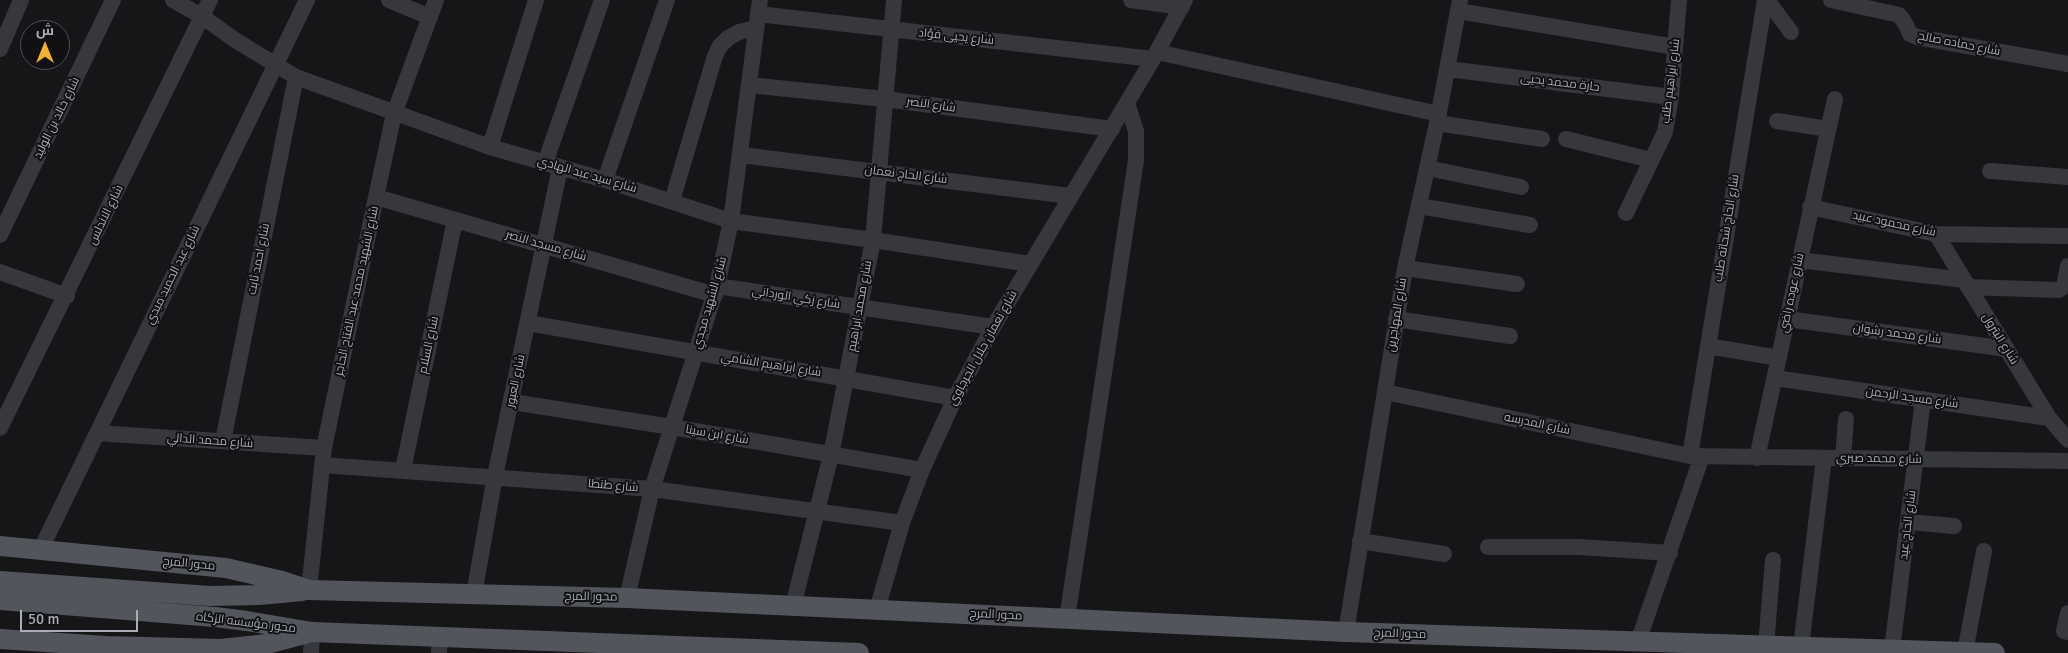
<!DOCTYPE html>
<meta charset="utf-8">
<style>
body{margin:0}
#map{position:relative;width:2068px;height:653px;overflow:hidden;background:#161618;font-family:Signika,Cairo,sans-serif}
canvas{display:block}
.north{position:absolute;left:20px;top:20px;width:50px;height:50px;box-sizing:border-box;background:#111113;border:1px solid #4d4f55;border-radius:50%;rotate:0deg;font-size:14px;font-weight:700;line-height:20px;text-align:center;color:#a8adb8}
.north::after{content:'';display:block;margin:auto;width:18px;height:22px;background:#f2b134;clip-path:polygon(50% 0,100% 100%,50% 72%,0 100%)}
.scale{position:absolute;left:20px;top:610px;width:118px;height:22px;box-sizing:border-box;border:2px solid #a8adb8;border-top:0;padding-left:6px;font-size:15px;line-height:18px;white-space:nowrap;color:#a8adb8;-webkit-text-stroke:4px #111113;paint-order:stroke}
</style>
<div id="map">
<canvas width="2068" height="653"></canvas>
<div class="north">ش</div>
<div class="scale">50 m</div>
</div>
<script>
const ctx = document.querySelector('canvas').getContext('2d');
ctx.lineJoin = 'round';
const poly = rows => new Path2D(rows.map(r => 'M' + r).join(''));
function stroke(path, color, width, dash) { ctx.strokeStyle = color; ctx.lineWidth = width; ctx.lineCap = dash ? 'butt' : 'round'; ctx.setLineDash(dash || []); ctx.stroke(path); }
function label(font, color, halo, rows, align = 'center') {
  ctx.font = font + ' Signika,Cairo,sans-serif'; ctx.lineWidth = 4; ctx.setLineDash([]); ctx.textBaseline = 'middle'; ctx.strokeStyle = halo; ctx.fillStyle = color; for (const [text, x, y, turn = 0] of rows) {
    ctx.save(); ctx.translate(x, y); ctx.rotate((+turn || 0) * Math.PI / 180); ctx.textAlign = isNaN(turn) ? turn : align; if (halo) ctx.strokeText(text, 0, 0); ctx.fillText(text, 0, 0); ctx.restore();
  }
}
const minor = poly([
 [173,0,203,17,235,40,296,77,490,147,605,180,731,221,873,240,1030,264],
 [389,0,430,17],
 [1131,0,1182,7],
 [1767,0,1791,32],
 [1831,0,1899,15,1905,23,1910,34,1917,37,2068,64],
 [1458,11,1675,47],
 [758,14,1153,59],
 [0,49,21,0],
 [1157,52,1439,114],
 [1448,69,1671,97],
 [749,85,885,99,1112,129],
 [1777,121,1828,129],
 [1437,123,1542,139],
 [1566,139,1651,160],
 [490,147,536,0],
 [741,155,1070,196],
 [545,163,602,0],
 [1427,168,1521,187],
 [1990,171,2068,177],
 [605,180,667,0],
 [376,197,715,295],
 [672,201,714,59,719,47,728,38,739,32,756,28],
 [1419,206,1530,225],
 [1810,207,1936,234,2068,236],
 [1626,213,1665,132,1671,97,1679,0],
 [1936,234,2049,418,2068,440],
 [0,235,113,0],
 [1799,260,1964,280],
 [1405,268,1517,284],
 [0,272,67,296],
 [717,286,993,327],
 [1968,287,2059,290,2064,286,2068,266],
 [1396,319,1510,336],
 [1787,319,2007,349],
 [528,323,955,398],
 [1708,346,1779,358],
 [1775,378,2049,418],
 [1385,392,1690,456,2068,461],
 [512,402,672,427,922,470],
 [0,428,210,0],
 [97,433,324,448],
 [223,441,296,77],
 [1690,456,1765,0],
 [1757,458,1835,99],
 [1843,459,1846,419],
 [322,465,652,489,902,523],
 [403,470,455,220],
 [1908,522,1954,526],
 [1360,541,1444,554],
 [1488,547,1579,547,1670,553],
 [40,551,307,0],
 [309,590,324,448,376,197,394,114,436,0],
 [474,594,495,476,560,168],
 [627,598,652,489,717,286,731,221,760,0],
 [793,606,831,455,873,240,894,0],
 [877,610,902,523,922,470,955,398,993,327,1153,59,1185,0],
 [2068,613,2064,631,2068,632],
 [1067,619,1136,160,1136,131,1127,103],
 [1346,632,1405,268,1437,123,1460,0],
 [1638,642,1702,456],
 [1766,646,1773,560],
 [1801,647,1824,458],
 [1892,650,1923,399],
 [1965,652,1984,551],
 [311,653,312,632],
 [439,653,440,636]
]);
const major = poly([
 [0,546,226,568,282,581,309,590,627,598,1346,632,1995,653],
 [0,581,210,596,259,595,302,591],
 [0,600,215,617,247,621,312,632,859,653],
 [0,639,106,646,221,649,267,644,308,633]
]);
const streetNames = [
 ["شارع يحيى فؤاد",956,37,6],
 ["شارع حماده صالح",1959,44,11],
 ["شارع ابراهيم طلب",1671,81,-83],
 ["حارة محمد يحيى",1560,83,7],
 ["شارع النصر",931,105,8],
 ["شارع خالد بن الوليد",57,118,-64],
 ["شارع سيد عبد الهادي",587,175,16],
 ["شارع الحاج نعمان",906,175,7],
 ["شارع الاندلس",106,215,-64],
 ["شارع محمود عبيد",1894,224,12],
 ["شارع الحاج شحاته طلب",1727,228,-81],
 ["شارع مسجد النصر",546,246,16],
 ["شارع احمد ثابت",259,259,-79],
 ["شارع عبد الحميد مبدي",173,275,-64],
 ["شارع الشهيد محمد عبد الفتاح الحاجر",357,291,-78],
 ["شارع عوده راضي",1792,293,-78],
 ["شارع زكي الورداني",796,298,9],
 ["شارع الشهيد مجدي",710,303,-74],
 ["شارع محمد ابراهيم",860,306,-80],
 ["شارع المهاجرين",1397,315,-81],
 ["شارع محمد رشوان",1897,334,8],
 ["شارع البترول",2000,339,58],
 ["شارع السلام",429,345,-78],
 ["شارع نعمان جلال الجرجاوي",983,348,-61],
 ["شارع ابراهيم الشامي",771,365,9],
 ["شارع العبور",516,381,-78],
 ["شارع مسجد الرحمن",1912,398,8],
 ["شارع المدرسه",1537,424,12],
 ["شارع ابن سينا",717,435,10],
 ["شارع محمد الدالي",210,441,4],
 ["شارع محمد صبري",1879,459,1],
 ["شارع طنطا",613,486,5],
 ["شارع الحاج عيد",1908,525,-83],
 ["محور المرج",189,564,6],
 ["محور المرج",591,597,1],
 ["محور المرج",996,615,3],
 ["محور مؤسسه الزكاه",246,623,7],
 ["محور المرج",1400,634,2]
];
stroke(minor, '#37383d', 16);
stroke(major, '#53555c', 20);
label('12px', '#a8adb8', '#111113', streetNames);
</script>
